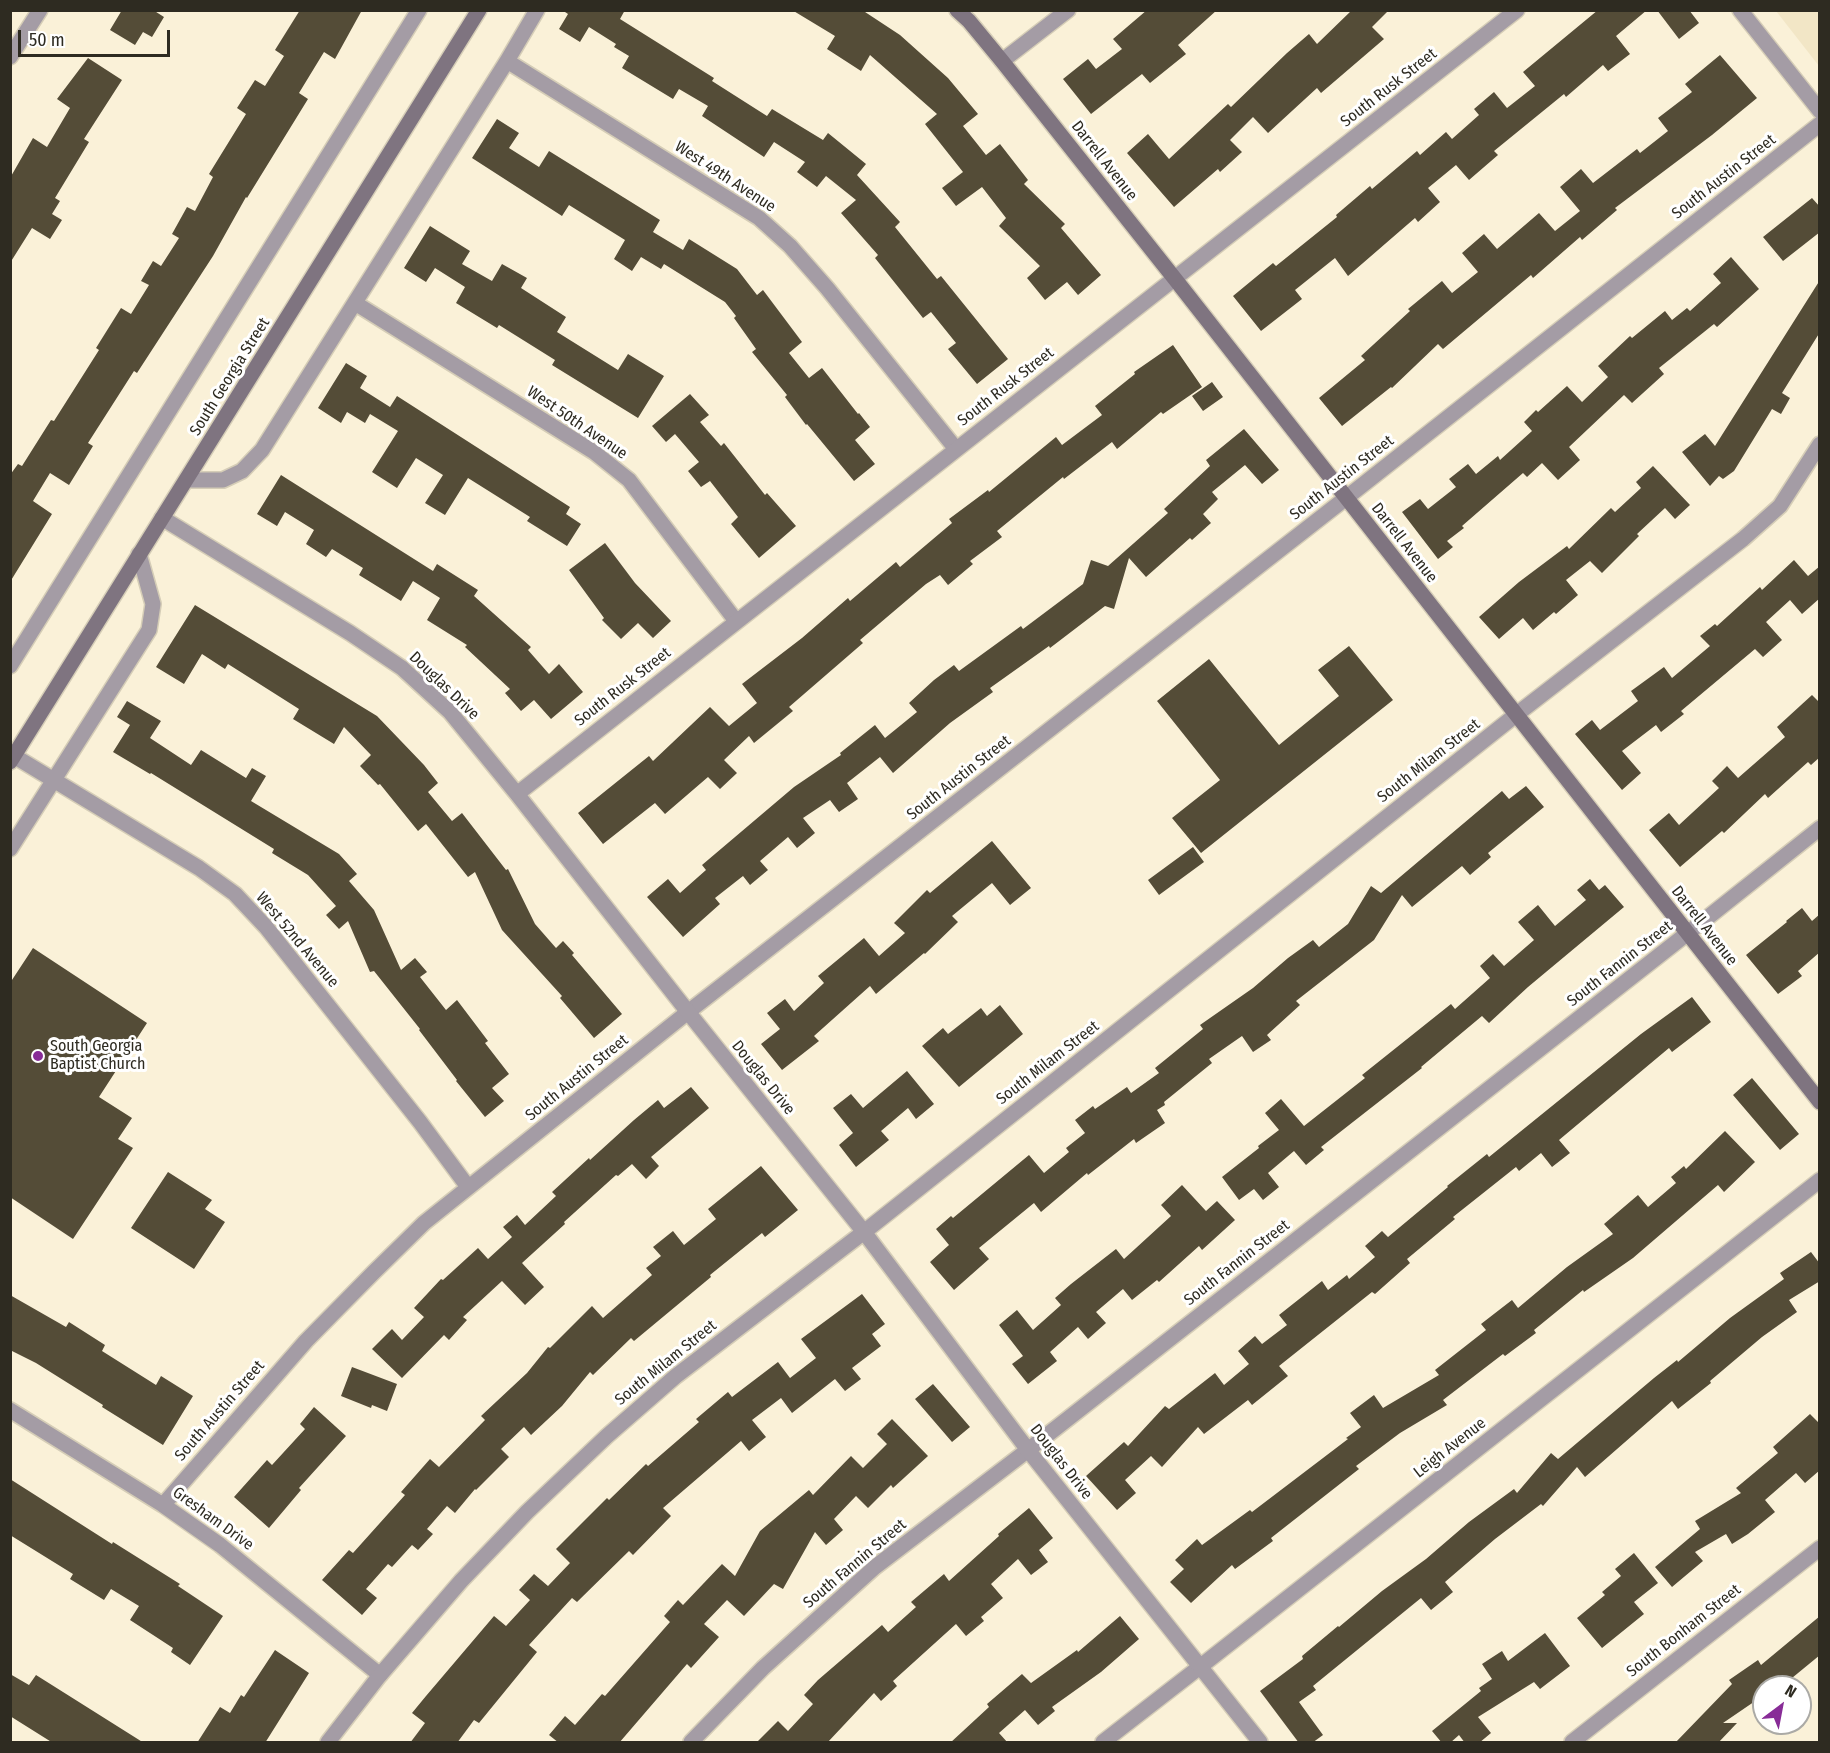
<!DOCTYPE html>
<style>
body{margin:0}
#map{position:relative;width:1830px;height:1753px;overflow:hidden;background:#faf1d8;font-family:"Fira Sans Condensed",sans-serif}
canvas{display:block}
.frame{position:absolute;inset:0;border:12px solid #2e2b21;pointer-events:none}
.north{position:absolute;left:1752px;top:1675px;width:60px;height:60px;box-sizing:border-box;background:#fff;border:2px solid #abaaa6;border-radius:50%;rotate:32deg;font-size:16px;font-weight:700;line-height:24px;text-align:center;color:#2e2b21}
.north::after{content:'';display:block;margin:auto;width:21px;height:27px;background:#882c97;clip-path:polygon(50% 0,100% 100%,50% 72%,0 100%)}
.scale{position:absolute;left:18px;top:30px;width:152px;height:27px;box-sizing:border-box;border:3px solid #2e2b21;border-top:0;padding-left:8px;font-size:18px;line-height:21px;white-space:nowrap;color:#2e2b21;-webkit-text-stroke:4px #fff;paint-order:stroke}
</style>
<div id="map">
<canvas width="1830" height="1753"></canvas>
<div class="frame"></div>
<div class="north">N</div>
<div class="scale">50 m</div>
</div>
<script>
const ctx = document.querySelector('canvas').getContext('2d');
ctx.lineJoin = 'round';
function fill(path, color) { ctx.fillStyle = color; ctx.fill(path, 'evenodd'); }
const poly = rows => new Path2D(rows.map(r => 'M' + r).join(''));
function stroke(path, color, width, dash) { ctx.strokeStyle = color; ctx.lineWidth = width; ctx.lineCap = dash ? 'butt' : 'round'; ctx.setLineDash(dash || []); ctx.stroke(path); }
function label(font, color, halo, rows, align = 'center') {
  ctx.font = font + ' "Fira Sans Condensed",sans-serif'; ctx.lineWidth = 6; ctx.setLineDash([]); ctx.textBaseline = 'middle'; ctx.strokeStyle = halo; ctx.fillStyle = color; for (const [text, x, y, turn = 0] of rows) {
    ctx.save(); ctx.translate(x, y); ctx.rotate((+turn || 0) * Math.PI / 180); ctx.textAlign = isNaN(turn) ? turn : align; if (halo) ctx.strokeText(text, 0, 0); ctx.fillText(text, 0, 0); ctx.restore();
  }
}
const built = poly([
 [1776,11,1819,11,1819,66]
]);
const building = poly([
 [122,10,153,10,164,17,152,37,143,32,135,45,110,30],
 [300,10,362,10,335,59,324,52,299,93,308,99,247,198,246,197,213,256,137,373,134,371,88,443,93,446,69,485,50,473,33,501,52,514,10,582,10,475,18,464,22,466,51,420,54,421,99,350,96,348,121,308,131,314,149,285,141,281,153,261,161,266,179,238,172,234,187,207,195,211,213,177,209,174,246,114,237,108,255,80,265,86,284,56,275,50],
 [562,10,625,10,620,19,714,78,712,81,767,116,772,109,823,140,828,133,866,164,857,175,900,222,895,227,937,279,941,276,1008,359,977,384,948,349,956,343,931,312,923,318,875,258,878,255,841,213,856,200,826,176,817,187,797,172,805,162,774,142,764,157,702,116,708,106,679,89,673,99,622,68,629,56,614,47,616,44,589,27,580,42,559,29,568,14],
 [792,10,862,10,900,35,948,78,978,114,963,126,986,155,1000,144,1028,180,1024,184,1065,224,1061,228,1101,275,1078,295,1067,282,1045,300,1027,278,1040,266,999,226,1006,218,982,187,956,206,942,188,963,172,925,124,937,114,870,55,861,71,827,49,835,36],
 [1147,10,1217,10,1178,45,1186,54,1150,83,1142,74,1091,114,1063,79,1088,59,1096,69,1122,49,1113,39],
 [1352,10,1389,10,1372,27,1384,39,1321,93,1317,88,1268,133,1253,117,1230,140,1242,152,1220,172,1218,169,1174,207,1127,153,1148,134,1169,159,1228,104,1231,107,1287,53,1309,34,1317,44],
 [1598,10,1647,10,1616,36,1630,54,1608,71,1603,65,1566,97,1564,94,1494,151,1498,155,1469,180,1456,165,1428,188,1440,202,1418,222,1415,218,1348,276,1335,258,1295,290,1302,299,1261,331,1233,296,1273,263,1276,266,1337,217,1336,215,1370,186,1372,189,1417,151,1420,155,1446,132,1452,139,1479,115,1474,109,1494,92,1507,108,1535,86,1523,72],
 [1657,10,1689,10,1699,23,1679,39],
 [1720,55,1757,98,1712,135,1615,208,1617,210,1582,240,1580,237,1533,278,1531,275,1443,349,1438,344,1392,388,1391,387,1342,426,1319,398,1365,360,1361,356,1410,311,1408,309,1442,281,1452,293,1478,272,1462,253,1484,234,1497,249,1539,213,1555,231,1580,211,1560,187,1581,169,1593,183,1637,149,1640,153,1668,131,1658,118,1692,92,1685,84],
 [88,58,122,80,84,139,89,142,55,198,60,201,52,214,62,220,50,239,32,228,10,263,10,178,33,138,47,147,70,108,57,99],
 [497,119,519,133,509,148,539,167,549,151,660,220,653,232,683,250,689,239,737,269,757,295,763,290,802,342,789,353,809,378,822,368,858,414,859,413,870,427,855,440,875,464,854,481,807,424,806,425,785,397,787,395,752,352,756,349,734,318,736,316,725,302,664,264,661,269,641,257,632,271,614,259,625,240,569,205,562,216,472,158],
 [1812,198,1820,207,1820,232,1783,261,1763,237],
 [430,226,470,251,462,264,492,281,502,264,527,278,521,288,566,317,557,332,618,370,628,354,664,376,638,418,552,365,555,360,499,325,497,328,456,303,465,287,435,268,426,282,404,268],
 [1731,257,1759,289,1717,327,1714,324,1659,368,1664,374,1632,403,1624,395,1569,447,1580,460,1558,480,1542,463,1527,477,1523,473,1462,526,1464,528,1447,541,1453,547,1438,559,1402,512,1420,499,1428,509,1456,487,1449,479,1468,464,1476,474,1498,456,1500,460,1532,431,1524,422,1536,410,1538,412,1567,386,1582,402,1608,377,1598,366,1630,336,1632,338,1665,311,1672,320,1687,308,1690,311,1721,283,1713,274],
 [1820,280,1820,332,1782,393,1790,398,1781,414,1772,409,1734,471,1723,479,1719,476,1710,486,1682,452,1705,434,1715,446],
 [1173,345,1202,387,1163,414,1161,412,1117,449,1112,442,1064,479,1063,477,997,531,1002,537,970,561,973,564,948,585,940,575,926,584,860,640,863,643,789,707,793,711,754,743,749,736,724,760,737,773,720,789,708,777,665,814,655,803,603,844,578,813,649,756,653,761,710,707,729,726,757,703,742,684,802,638,848,598,850,601,896,562,900,567,952,523,949,519,988,490,989,492,1056,437,1062,445,1102,415,1095,406,1135,374,1134,372],
 [346,363,367,376,360,388,390,407,397,396,570,507,566,514,581,524,567,546,527,521,530,517,468,478,445,515,425,503,443,475,416,458,397,488,372,472,398,431,370,414,365,423,347,412,341,423,318,408],
 [1212,382,1223,397,1203,411,1192,396],
 [690,394,709,415,700,422,721,446,724,443,765,495,767,493,796,526,759,558,731,524,738,517,710,481,701,487,688,471,699,462,675,434,666,442,652,426],
 [1244,429,1279,470,1262,484,1245,465,1212,492,1218,499,1203,514,1211,523,1192,540,1190,538,1146,577,1129,558,1114,609,1105,606,1050,648,1049,646,990,688,993,692,950,723,893,773,880,757,847,783,858,799,839,812,830,800,803,818,815,833,797,848,788,837,760,861,768,870,750,885,743,876,715,898,720,904,683,937,647,897,668,879,680,893,706,870,702,865,794,787,841,755,840,753,875,725,885,738,917,712,909,703,934,680,954,665,959,671,1021,626,1023,629,1083,584,1091,560,1108,566,1168,513,1164,509,1210,466,1206,460],
 [1653,466,1690,505,1675,519,1665,508,1637,534,1639,536,1602,573,1590,561,1566,580,1578,595,1556,614,1554,612,1533,630,1523,618,1499,639,1479,617,1519,582,1567,546,1569,549,1611,508,1615,512,1641,488,1636,482],
 [281,475,433,571,437,564,478,590,474,596,531,647,528,650,549,674,559,664,583,692,551,719,534,700,521,711,505,693,510,689,465,647,467,645,427,620,440,598,413,581,401,601,359,575,363,568,332,549,326,557,306,544,314,530,285,512,277,526,257,514],
 [605,543,635,583,671,621,653,638,638,623,621,639,602,620,604,618,569,570],
 [1794,560,1808,576,1820,566,1820,598,1802,614,1790,600,1766,622,1782,640,1763,657,1755,649,1681,711,1684,714,1661,732,1656,725,1622,751,1641,773,1622,790,1575,734,1592,720,1600,730,1638,701,1631,691,1664,667,1672,678,1710,646,1700,636,1715,624,1717,626,1760,587,1762,590],
 [195,605,377,716,424,765,438,783,428,792,452,821,462,813,506,870,508,869,535,924,556,948,563,941,574,953,572,955,622,1014,594,1038,560,998,562,996,502,930,475,872,468,877,426,824,418,831,380,784,378,785,360,766,371,755,344,727,334,744,293,719,299,709,228,664,225,669,202,654,184,684,156,667],
 [1349,646,1393,700,1201,853,1172,818,1220,780,1157,701,1209,659,1279,745,1339,696,1318,670],
 [1812,695,1820,703,1820,757,1811,765,1808,762,1768,798,1765,794,1724,833,1722,831,1680,867,1649,830,1669,813,1679,825,1719,788,1712,781,1727,766,1738,778,1785,737,1777,727],
 [127,701,161,721,150,738,191,765,201,750,246,778,252,768,266,776,251,801,339,854,357,874,349,881,374,910,401,970,415,958,427,972,420,977,446,1010,457,1000,488,1041,485,1043,509,1074,492,1088,504,1101,485,1117,456,1081,457,1080,419,1030,420,1029,374,971,370,972,348,921,339,929,326,915,336,906,308,875,272,853,274,849,151,773,150,774,113,752,130,725,117,717],
 [1526,786,1544,807,1488,853,1491,857,1470,875,1462,866,1412,907,1402,895,1374,940,1296,1001,1300,1005,1267,1035,1271,1040,1253,1052,1242,1036,1209,1059,1212,1063,1164,1102,1165,1105,1157,1110,1165,1123,1136,1143,1134,1139,1088,1175,1087,1173,1041,1212,1034,1203,979,1248,989,1259,954,1290,930,1262,949,1245,936,1229,951,1216,953,1218,1029,1155,1044,1173,1069,1152,1066,1148,1085,1133,1075,1120,1093,1106,1095,1109,1127,1087,1131,1093,1159,1073,1155,1068,1203,1029,1200,1025,1253,988,1288,958,1313,940,1319,947,1348,924,1371,886,1381,893,1502,791,1509,799],
 [992,841,1031,888,1010,905,992,883,952,916,958,922,925,954,924,953,876,994,870,986,814,1036,819,1041,782,1070,761,1044,780,1029,767,1013,785,999,794,1011,824,983,818,976,864,938,879,956,905,933,894,923,927,890,930,893],
 [1193,847,1204,862,1159,895,1148,880],
 [1590,879,1599,890,1605,885,1624,907,1528,987,1489,1023,1482,1016,1421,1067,1422,1068,1321,1147,1324,1150,1306,1165,1294,1151,1268,1173,1279,1187,1263,1200,1254,1189,1239,1200,1222,1177,1259,1148,1258,1146,1279,1130,1265,1113,1281,1099,1304,1126,1365,1078,1362,1075,1451,1004,1455,1009,1490,978,1480,966,1493,954,1504,966,1534,940,1518,922,1538,905,1555,926,1586,900,1577,890],
 [1802,908,1812,921,1820,914,1820,952,1798,971,1802,976,1778,994,1746,955,1787,922,1786,921],
 [33,948,147,1023,99,1097,132,1118,118,1139,133,1148,73,1239,10,1197,10,983],
 [1692,997,1711,1022,1672,1052,1669,1048,1559,1140,1570,1153,1552,1167,1541,1153,1519,1171,1516,1167,1453,1217,1455,1219,1407,1259,1410,1263,1375,1294,1372,1292,1279,1366,1288,1376,1252,1405,1248,1400,1204,1434,1198,1427,1162,1467,1151,1456,1125,1480,1136,1493,1117,1510,1086,1476,1124,1442,1128,1446,1165,1406,1169,1409,1215,1373,1224,1385,1249,1364,1238,1351,1255,1336,1262,1344,1287,1325,1279,1315,1322,1281,1328,1290,1347,1275,1349,1279,1375,1257,1365,1246,1382,1231,1388,1237,1448,1187,1447,1186,1487,1154,1489,1157,1641,1034],
 [1000,1005,1023,1034,959,1087,922,1046,943,1028,948,1034,981,1008,987,1016],
 [907,1071,934,1104,916,1119,908,1108,881,1131,889,1140,856,1167,839,1145,853,1133,833,1108,851,1094,863,1108],
 [1752,1078,1799,1134,1780,1150,1733,1095],
 [691,1087,709,1108,651,1157,659,1166,646,1179,632,1164,618,1176,616,1175,564,1222,565,1224,522,1263,544,1287,525,1305,502,1281,463,1317,467,1320,449,1340,444,1335,402,1378,372,1349,392,1329,402,1340,424,1317,414,1308,441,1279,443,1280,478,1248,488,1259,512,1237,503,1227,517,1215,525,1225,556,1196,552,1192,589,1158,590,1160,634,1120,658,1100,664,1108],
 [1725,1131,1755,1162,1724,1192,1718,1185,1633,1258,1584,1292,1583,1290,1534,1330,1536,1333,1505,1356,1503,1354,1443,1400,1447,1405,1400,1433,1356,1466,1359,1469,1271,1538,1273,1541,1235,1569,1232,1565,1191,1603,1170,1582,1184,1569,1175,1560,1197,1539,1202,1545,1250,1510,1252,1512,1348,1439,1346,1438,1361,1427,1350,1413,1374,1395,1383,1408,1439,1375,1435,1370,1486,1330,1481,1324,1512,1300,1518,1308,1567,1267,1613,1234,1604,1224,1638,1195,1648,1207,1676,1183,1671,1177,1684,1166,1686,1169],
 [761,1166,798,1210,765,1237,762,1233,710,1275,711,1277,634,1341,631,1338,593,1375,590,1372,562,1406,531,1435,524,1427,501,1449,509,1457,476,1490,475,1489,455,1513,447,1506,427,1529,433,1534,418,1550,412,1545,392,1567,388,1564,366,1589,377,1598,362,1615,322,1580,349,1550,353,1553,405,1495,401,1492,430,1459,439,1467,485,1420,481,1416,527,1373,548,1347,550,1348,592,1306,603,1318,652,1275,646,1268,661,1256,653,1247,673,1231,684,1245,716,1219,708,1209],
 [168,1172,212,1200,205,1209,225,1222,194,1269,131,1228],
 [1182,1185,1206,1211,1217,1201,1235,1220,1202,1250,1199,1246,1159,1282,1157,1280,1132,1300,1123,1289,1096,1312,1106,1323,1088,1339,1078,1327,1050,1352,1057,1361,1028,1384,1012,1364,1023,1356,999,1325,1017,1310,1033,1330,1061,1305,1055,1298,1071,1284,1116,1249,1124,1259,1171,1216,1161,1205],
 [1811,1252,1820,1264,1820,1281,1789,1300,1797,1312,1762,1337,1710,1381,1711,1383,1678,1409,1672,1401,1585,1477,1577,1467,1543,1506,1541,1504,1495,1539,1445,1582,1453,1592,1431,1610,1421,1598,1313,1686,1316,1690,1299,1702,1323,1735,1312,1743,1299,1743,1260,1691,1303,1659,1302,1656,1338,1626,1339,1627,1382,1591,1426,1559,1469,1522,1514,1489,1517,1493,1551,1453,1558,1459,1654,1378,1677,1360,1678,1362,1730,1318,1784,1279,1780,1273],
 [862,1294,885,1324,872,1334,881,1346,852,1368,861,1379,845,1391,835,1379,792,1413,781,1398,752,1420,766,1437,749,1451,741,1441,663,1508,671,1516,633,1555,629,1551,577,1602,572,1598,529,1645,537,1652,479,1723,474,1720,457,1743,410,1743,425,1723,412,1713,426,1696,494,1616,506,1626,530,1600,519,1590,534,1574,548,1586,570,1563,556,1549,607,1498,609,1500,646,1464,648,1466,699,1422,696,1419,728,1392,732,1397,778,1362,790,1378,816,1358,801,1339],
 [10,1295,66,1327,69,1322,105,1345,102,1351,156,1385,161,1376,193,1396,163,1445,102,1407,103,1405,36,1363,10,1350],
 [352,1367,397,1384,387,1411,372,1405,371,1408,341,1396],
 [933,1384,970,1427,952,1442,915,1399],
 [314,1407,346,1436,299,1488,301,1490,269,1528,234,1497,267,1460,272,1465,305,1429,300,1424],
 [1810,1414,1820,1424,1820,1470,1805,1483,1796,1473,1765,1500,1775,1512,1748,1534,1732,1544,1726,1534,1695,1552,1703,1561,1672,1587,1655,1567,1700,1529,1695,1521,1741,1493,1736,1488,1778,1453,1773,1447],
 [892,1419,928,1456,893,1488,891,1485,868,1508,856,1496,834,1519,843,1530,826,1545,815,1532,783,1589,774,1584,744,1616,727,1600,704,1624,719,1637,691,1668,687,1664,619,1743,559,1743,549,1735,565,1716,575,1725,602,1694,605,1696,670,1622,664,1616,678,1600,683,1605,722,1564,735,1576,760,1531,809,1490,813,1495,851,1456,863,1468,887,1444,877,1434],
 [10,1479,112,1544,113,1542,180,1584,178,1586,223,1616,190,1665,171,1652,173,1648,130,1620,139,1606,111,1589,104,1600,70,1579,73,1574,10,1535],
 [1029,1508,1053,1538,1039,1550,1048,1562,1031,1575,1018,1559,991,1584,1003,1598,981,1617,984,1621,966,1636,956,1624,893,1681,897,1686,881,1701,874,1693,827,1743,756,1743,778,1721,788,1731,813,1704,804,1695,818,1680,882,1625,888,1632,916,1607,911,1602,944,1574,949,1581,999,1536,998,1534],
 [1634,1553,1658,1583,1634,1602,1644,1614,1602,1648,1577,1618,1605,1595,1602,1592,1621,1576,1615,1569],
 [1120,1616,1139,1639,1101,1672,1052,1707,1055,1711,1038,1725,1025,1710,999,1733,1008,1743,950,1743,989,1707,987,1704,1022,1674,1031,1683,1077,1650,1078,1652],
 [1820,1616,1820,1655,1781,1687,1764,1687,1764,1695,1723,1723,1737,1723,1718,1743,1675,1743,1732,1684,1729,1680,1758,1660,1761,1665],
 [1545,1633,1570,1666,1540,1689,1534,1682,1478,1717,1491,1733,1479,1743,1465,1743,1459,1735,1450,1743,1442,1743,1432,1731,1481,1691,1479,1688,1492,1679,1482,1664,1502,1651,1508,1661],
 [275,1650,309,1673,265,1743,197,1743,220,1707,230,1713,241,1695,244,1697],
 [10,1674,29,1685,36,1675,144,1743,53,1743,10,1716]
]);
const minor = poly([
 [1740,10,1820,111],
 [10,57,40,10],
 [507,61,759,218,790,246,827,288,956,449],
 [1002,61,1068,10],
 [355,303,594,452,629,480,736,621],
 [187,480,223,480,242,471,262,450,507,61,537,10],
 [10,666,419,10],
 [14,756,199,868,235,894,266,927,420,1122,468,1187],
 [10,849,149,630,153,604,139,554],
 [864,1232,1517,714,1743,539,1780,506,1820,444],
 [10,1410,163,1505,220,1545,380,1675],
 [163,1505,306,1341,374,1272,424,1223,688,1012,1346,498,1820,124],
 [691,1742,763,1668,875,1567,1028,1450,1707,918,1820,828],
 [1103,1742,1201,1666]
]);
const tertiary = poly([
 [162,518,350,633,402,668,450,712,517,794,688,1012,864,1232,1028,1450,1260,1742],
 [517,794,1517,10],
 [1201,1666,1820,1180],
 [328,1742,380,1675,461,1581,527,1512,607,1436,676,1376,864,1232],
 [1572,1742,1820,1548]
]);
const secondary = poly([
 [957,10,969,21,1002,61,1175,279,1820,1102],
 [10,762,479,10]
]);
const markers = [
 [38,1056,6,"#882c97"]
];
const streetNames = [
 ["South Rusk Street",1389,88,-38],
 ["Darrell Avenue",1104,161,52],
 ["West 49th Avenue",725,177,33],
 ["South Austin Street",1724,177,-38],
 ["South Georgia Street",230,377,-58],
 ["South Rusk Street",1006,387,-38],
 ["West 50th Avenue",577,423,34],
 ["South Austin Street",1342,478,-38],
 ["Darrell Avenue",1404,543,52],
 ["Douglas Drive",444,686,44],
 ["South Rusk Street",623,687,-38],
 ["South Milam Street",1429,761,-38],
 ["South Austin Street",959,778,-38],
 ["Darrell Avenue",1704,926,52],
 ["West 52nd Avenue",297,940,50],
 ["South Fannin Street",1620,964,-38],
 ["South Milam Street",1048,1063,-38],
 ["South Austin Street",577,1078,-39],
 ["Douglas Drive",763,1078,51],
 ["South Fannin Street",1237,1263,-38],
 ["South Milam Street",666,1363,-39],
 ["South Austin Street",220,1411,-49],
 ["Leigh Avenue",1450,1448,-38],
 ["Douglas Drive",1061,1462,52],
 ["Gresham Drive",213,1519,36],
 ["South Fannin Street",855,1564,-40],
 ["South Bonham Street",1684,1631,-38]
];
const poiNames = [
 ["South Georgia",50,1047],
 ["Baptist Church",50,1065]
];
fill(built, '#f2e6c6');
fill(building, '#544c37');
stroke(minor, '#d5cdb7', 18);
stroke(tertiary, '#d5cdb7', 18);
stroke(secondary, '#d5cdb7', 18);
stroke(minor, '#a49ca5', 15);
stroke(tertiary, '#a49ca5', 15);
stroke(secondary, '#7f7480', 15);
for (const [x, y, r, color] of markers) { const dot = new Path2D(); dot.arc(x, y, r, 0, 2 * Math.PI); ctx.fillStyle = color; ctx.fill(dot); stroke(dot, '#fff', 2); }
label('16px', '#2e2b21', '#fff', streetNames);
label('16px', '#2e2b21', '#fff', poiNames, 'left');
</script>
